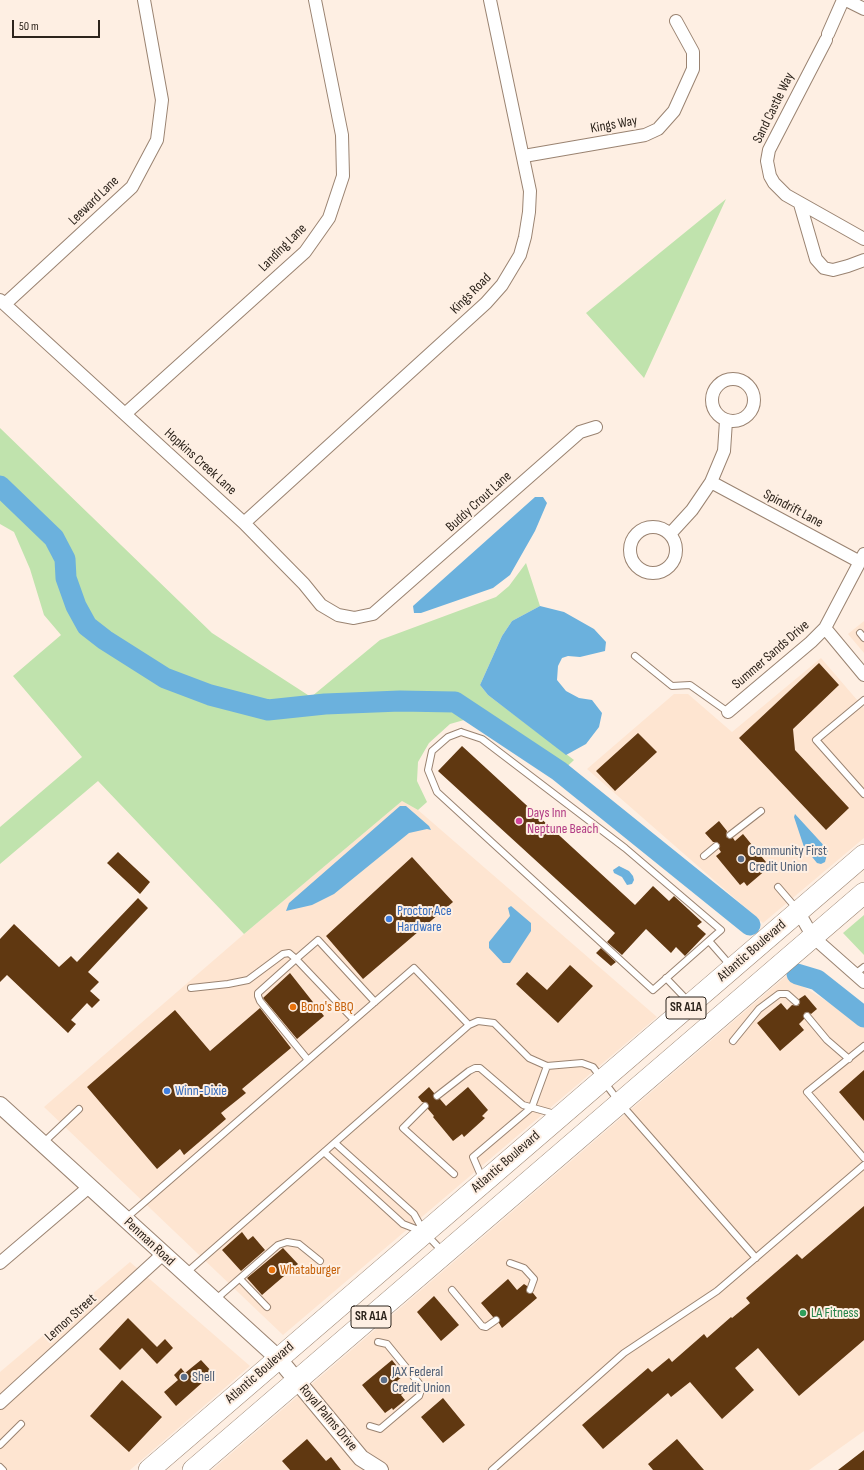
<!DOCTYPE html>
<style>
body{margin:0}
#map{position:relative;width:864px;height:1470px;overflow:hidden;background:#feefe3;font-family:"Sofia Sans Condensed",sans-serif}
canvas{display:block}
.scale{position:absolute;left:12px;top:20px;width:88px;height:18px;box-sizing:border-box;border:2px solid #2d241c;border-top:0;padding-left:5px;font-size:12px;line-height:14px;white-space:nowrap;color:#2d241c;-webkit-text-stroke:3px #feefe3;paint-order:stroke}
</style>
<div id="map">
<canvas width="864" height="1470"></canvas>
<div class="scale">50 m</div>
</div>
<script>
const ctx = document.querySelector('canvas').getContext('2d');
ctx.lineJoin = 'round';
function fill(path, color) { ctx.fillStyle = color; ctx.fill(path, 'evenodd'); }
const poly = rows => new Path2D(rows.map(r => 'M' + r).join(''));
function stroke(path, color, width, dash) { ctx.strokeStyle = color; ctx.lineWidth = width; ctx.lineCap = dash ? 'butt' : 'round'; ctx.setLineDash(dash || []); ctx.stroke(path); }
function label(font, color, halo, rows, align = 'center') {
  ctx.font = font + ' "Sofia Sans Condensed",sans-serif'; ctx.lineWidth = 4; ctx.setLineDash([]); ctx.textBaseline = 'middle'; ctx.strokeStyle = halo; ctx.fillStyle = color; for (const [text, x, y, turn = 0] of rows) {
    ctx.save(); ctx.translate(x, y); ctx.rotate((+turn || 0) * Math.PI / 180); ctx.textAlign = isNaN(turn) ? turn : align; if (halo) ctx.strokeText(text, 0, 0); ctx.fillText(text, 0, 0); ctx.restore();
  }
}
const built = poly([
 [864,621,864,653,848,634],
 [821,658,864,708,864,838,763,923,587,769,674,694,688,694,732,732],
 [402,801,418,810,657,1017,283,1335,44,1107,244,934],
 [786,976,864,1024,864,1431,809,1470,212,1470],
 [130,1262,250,1366,130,1470,0,1470,0,1372]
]);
const green = poly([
 [726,199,644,378,586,313],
 [0,428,212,633,311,697,380,640,496,597,509,586,526,563,540,606,512,621,502,636,480,685,488,695,574,760,557,776,471,718,450,724,429,743,418,762,417,781,427,802,418,810,402,801,244,934,98,781,0,864,0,827,82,757,13,676,61,635,44,615,30,569,14,532,0,524],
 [864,915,864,955,843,933]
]);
const water = poly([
 [535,497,543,497,547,503,535,531,510,575,493,588,421,613,414,613,413,606],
 [540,606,564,612,594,629,606,642,605,651,580,657,568,656,562,658,558,666,557,680,566,691,579,698,592,700,602,713,599,727,586,744,566,755,488,695,480,685,502,636,512,621],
 [400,806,406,806,429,826,431,830,427,829,409,833,334,894,312,905,286,911,289,903],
 [795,814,828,850,825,862,821,864,817,863,804,847,794,817],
 [619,866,629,871,633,876,634,880,632,884,627,885,622,877,614,873,613,870],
 [511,906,531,923,531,931,510,963,503,963,489,948,489,942,510,916,508,908]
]);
const river = poly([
 [0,486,54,538,65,559,66,578,76,606,87,626,105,640,165,678,210,695,268,710,325,704,400,701,455,702,559,771,750,925],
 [797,974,817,980,864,1017]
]);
const building = poly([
 [819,663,839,685,793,729,795,750,849,808,826,830,739,738],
 [638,733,657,752,615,791,596,771],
 [462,746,635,905,653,886,669,901,674,896,702,922,697,926,706,934,685,956,676,947,671,953,646,929,622,955,607,942,615,933,438,771],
 [719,821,727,831,726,835,727,838,733,838,735,841,743,834,766,862,763,865,767,869,747,886,744,882,740,885,716,856,721,852,719,849,720,845,717,842,713,842,705,833],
 [118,852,150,882,140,894,107,863],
 [412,857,453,902,363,979,326,936],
 [138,898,148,908,88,972,99,982,90,991,100,1000,92,1008,87,1003,71,1020,76,1024,68,1033,7,975,0,982,0,939,14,924,59,967,71,956,77,962],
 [601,948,616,962,611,966,596,953],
 [570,965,593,986,558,1023,516,984,527,972,547,990],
 [290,973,324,1016,297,1039,263,998],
 [805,995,817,1009,811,1014,808,1012,804,1013,804,1019,799,1024,804,1030,780,1051,757,1023,781,1003,787,1010,792,1005,798,1006,800,1003,799,999],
 [260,1008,291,1048,242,1089,246,1093,221,1113,226,1119,184,1155,180,1149,157,1169,87,1087,175,1010,210,1051],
 [864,1070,864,1121,839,1092],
 [429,1087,434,1093,434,1099,440,1099,446,1106,468,1087,488,1110,482,1116,485,1118,464,1137,462,1134,453,1141,433,1117,434,1116,428,1109,428,1103,422,1102,418,1097],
 [864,1206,864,1340,799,1396,758,1348,735,1368,754,1390,722,1419,690,1382,671,1397,668,1393,603,1449,582,1425,648,1368,652,1372,669,1358,672,1362,704,1334,707,1338,731,1317,732,1318,750,1303,746,1298,797,1254,802,1259],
 [242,1232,248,1240,253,1236,265,1250,241,1271,222,1250],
 [283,1248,298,1264,262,1295,247,1278],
 [508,1279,517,1290,524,1284,527,1286,527,1293,533,1293,537,1298,502,1328,499,1323,499,1317,493,1317,481,1303],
 [434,1296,459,1325,441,1341,417,1312],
 [128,1318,157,1347,165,1339,173,1348,157,1364,142,1348,120,1370,99,1349],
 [201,1360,213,1373,176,1406,164,1392,178,1380,174,1375,181,1368,185,1373],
 [392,1360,404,1375,397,1381,405,1391,401,1395,405,1400,393,1410,392,1408,385,1413,362,1385],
 [122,1380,162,1417,129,1452,90,1416],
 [443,1398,465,1425,443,1443,421,1417],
 [307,1439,326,1461,331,1457,341,1470,290,1470,282,1461],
 [677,1439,704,1470,653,1470,648,1464],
 [864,1450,864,1470,838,1470]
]);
const lane = poly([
 [860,633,864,638],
 [635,656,672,686,690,685,728,712],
 [864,700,816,740,864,794],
 [461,732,482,739,625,848,721,930,653,990,437,792,428,770,432,751,448,737,461,732],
 [730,835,761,811],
 [704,856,716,846],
 [778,887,796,908],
 [709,941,730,965],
 [855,974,864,967],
 [666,978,688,1001],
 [191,988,228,984,248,980,283,954,289,953,296,959,318,940,375,1002],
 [807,1016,827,1040,849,1059],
 [733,1041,759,1009,779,994,787,994,796,1002],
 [864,1046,807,1092,864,1158],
 [308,1060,260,1001,258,996,258,993,296,959,354,1020],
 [437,1096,469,1071,475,1068,480,1068,523,1105,555,1114],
 [425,1106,403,1128,454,1174],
 [335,1143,414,1214,424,1232,443,1252],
 [42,1144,79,1109],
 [324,1152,403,1224,421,1231],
 [482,1178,473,1157,532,1107,547,1066],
 [125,1219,414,968,469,1025],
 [510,1263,524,1268,534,1279,530,1290],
 [186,1273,469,1025,478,1021,494,1023,529,1058,547,1066,582,1063,593,1067,620,1103,756,1258],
 [240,1279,267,1307],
 [452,1290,482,1326,486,1327,496,1320],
 [215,1300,278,1245,287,1242,299,1244,320,1261],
 [370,1426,380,1429,419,1396,422,1387,387,1344,378,1342],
 [0,1445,21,1424],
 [0,1467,3,1470],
 [492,1470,624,1353,717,1291,864,1165]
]);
const street = poly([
 [846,0,864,9],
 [828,34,843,0],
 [826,40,769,150,767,161,770,176,774,183,786,195,864,239],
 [524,156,645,135,658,129,674,111,693,69,693,52,676,21],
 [800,204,816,259,824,268,833,270,848,266,864,260],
 [0,300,244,523,304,584,321,605,338,615,354,618,373,614,580,432,596,427],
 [5,304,132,187,157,140,162,100,144,0],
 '712 400a21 21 0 1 1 42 0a21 21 0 1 1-42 0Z',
 [125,414,305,252,329,218,343,176,342,135,315,0],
 [711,482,860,562],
 [244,523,486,303,502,285,520,255,525,237,529,212,530,191,490,0],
 '630 550a23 23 0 1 1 46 0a23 23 0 1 1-46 0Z',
 [670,534,692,510,711,482,724,451,726,421],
 [825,628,864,675],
 [728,712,811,642,825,628,864,554],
 [798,911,813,937,864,982],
 [0,1263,89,1187],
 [0,1403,163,1254]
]);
const secondary = poly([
 [0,1105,278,1358,361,1458,380,1470]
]);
const highway = poly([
 [149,1470,864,855],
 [193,1470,864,893]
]);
const markers = [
 [519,821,4,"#d1479c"],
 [741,859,4,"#5c6f8a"],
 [389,919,4,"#3f7fe0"],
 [293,1007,4,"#e8710a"],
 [167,1091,4,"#3f7fe0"],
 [272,1270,4,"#e8710a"],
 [803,1313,4,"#2e9e5b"],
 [184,1377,4,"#5c6f8a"],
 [384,1380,4,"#5c6f8a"]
];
const shields = [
 [686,1008,40],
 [371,1317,40]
];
const shieldNames = [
 ["SR A1A",686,1008],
 ["SR A1A",371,1317]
];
const streetNames = [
 ["Sand Castle Way",774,108,-64],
 ["Kings Way",614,125,-10],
 ["Leeward Lane",94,201,-44],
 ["Landing Lane",283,248,-45],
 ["Kings Road",471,294,-45],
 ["Hopkins Creek Lane",200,462,42],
 ["Buddy Crout Lane",479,502,-42],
 ["Spindrift Lane",793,509,28],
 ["Summer Sands Drive",771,655,-41],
 ["Atlantic Boulevard",752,951,-41],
 ["Atlantic Boulevard",506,1162,-41],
 ["Penman Road",149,1242,43],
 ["Lemon Street",71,1318,-42],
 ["Atlantic Boulevard",260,1373,-41],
 ["Royal Palms Drive",328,1418,50]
];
const hotelNames = [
 ["Days Inn",527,813],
 ["Neptune Beach",527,829]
];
const serviceNames = [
 ["Community First",749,851],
 ["Credit Union",749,867],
 ["JAX Federal",392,1372],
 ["Credit Union",392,1388],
 ["Shell",192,1377]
];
const shopNames = [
 ["Proctor Ace",397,911],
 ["Hardware",397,927],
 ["Winn-Dixie",175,1091]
];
const foodNames = [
 ["Bono's BBQ",301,1007],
 ["Whataburger",280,1270]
];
const leisureNames = [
 ["LA Fitness",811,1313]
];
fill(built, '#fee5d1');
fill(green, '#c0e3ad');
fill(water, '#6bb1dd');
stroke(river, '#6bb1dd', 21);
fill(building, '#603811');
stroke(lane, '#9a8371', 8);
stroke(street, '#9a8371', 14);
stroke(secondary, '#9a8371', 18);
stroke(highway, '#9a8371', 22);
stroke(lane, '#fff', 6);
stroke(street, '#fff', 12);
stroke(secondary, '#fff', 16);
stroke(highway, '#fff', 21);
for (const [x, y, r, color] of markers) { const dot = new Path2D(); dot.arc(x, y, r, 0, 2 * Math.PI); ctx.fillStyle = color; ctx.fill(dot); stroke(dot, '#feefe3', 1.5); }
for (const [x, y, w] of shields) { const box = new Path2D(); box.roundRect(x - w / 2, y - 11, w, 22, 3); ctx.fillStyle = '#feefe3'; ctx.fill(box); stroke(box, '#2d241c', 1); }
label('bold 13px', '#2d241c', null, shieldNames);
label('14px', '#2d241c', '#feefe3', streetNames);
label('14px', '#b23c85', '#feefe3', hotelNames, 'left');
label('14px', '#4e5e75', '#feefe3', serviceNames, 'left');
label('14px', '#366cbe', '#feefe3', shopNames, 'left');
label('14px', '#c56008', '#feefe3', foodNames, 'left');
label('14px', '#27864d', '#feefe3', leisureNames, 'left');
</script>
